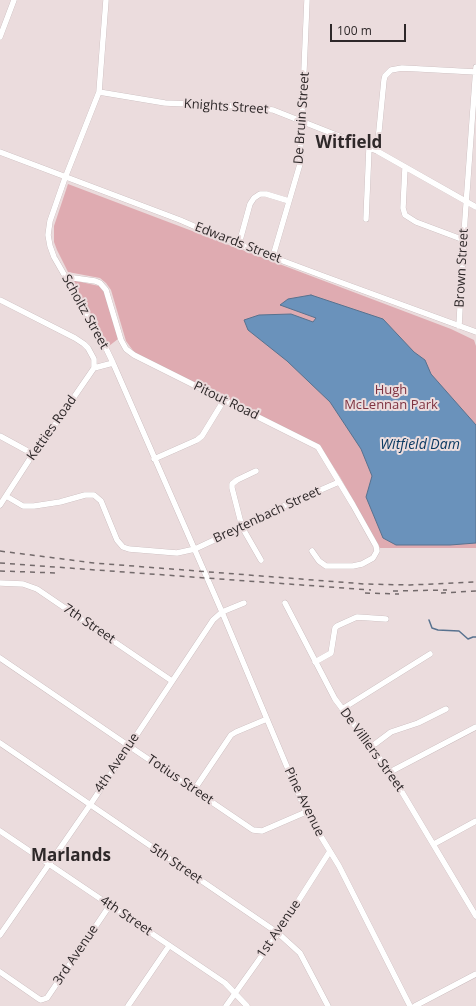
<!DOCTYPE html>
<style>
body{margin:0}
#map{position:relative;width:476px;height:1006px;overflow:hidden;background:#ebdcdd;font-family:"Open Sans",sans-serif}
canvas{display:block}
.scale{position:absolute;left:330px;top:24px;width:76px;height:18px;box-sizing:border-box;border:2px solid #2e2829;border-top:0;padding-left:5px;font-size:12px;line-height:14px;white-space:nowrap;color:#2e2829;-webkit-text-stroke:3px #ebdcdd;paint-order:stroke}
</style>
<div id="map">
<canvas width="476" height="1006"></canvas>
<div class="scale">100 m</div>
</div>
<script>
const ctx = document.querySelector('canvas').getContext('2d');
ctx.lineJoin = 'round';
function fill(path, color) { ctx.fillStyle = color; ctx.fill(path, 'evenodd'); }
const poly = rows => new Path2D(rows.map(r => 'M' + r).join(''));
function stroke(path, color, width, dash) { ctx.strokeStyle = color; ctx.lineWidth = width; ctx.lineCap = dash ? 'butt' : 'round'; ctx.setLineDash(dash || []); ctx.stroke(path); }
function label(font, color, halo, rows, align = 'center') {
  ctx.font = font + ' "Open Sans",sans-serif'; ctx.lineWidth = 4; ctx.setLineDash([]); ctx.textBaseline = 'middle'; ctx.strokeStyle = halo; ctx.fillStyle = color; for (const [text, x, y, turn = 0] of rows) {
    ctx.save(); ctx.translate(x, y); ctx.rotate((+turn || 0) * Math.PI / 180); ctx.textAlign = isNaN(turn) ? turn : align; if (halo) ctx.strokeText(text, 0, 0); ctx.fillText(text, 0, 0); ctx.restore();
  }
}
const green = poly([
 [68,184,451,329,474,340,476,346,476,548,380,548,340,477,319,445,137,356,126,341,111,290,106,283,100,278,68,272,57,250,54,242,54,226],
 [72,280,99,286,104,292,118,339,109,346]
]);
const water = poly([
 [311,295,383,319,414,352,425,360,431,374,476,425,476,543,450,545,396,545,383,538,366,497,372,476,361,449,330,402,287,361,248,330,244,320,259,315,291,314,313,322,316,318,280,305,288,299,311,295]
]);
const stream = poly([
 [429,620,432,628,438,630,459,631,468,639,473,637,476,637]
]);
const street = poly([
 [106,0,99,92,65,178,50,221,48,235,50,246,54,257,103,342,113,363,222,612,306,812,339,866,410,1006],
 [0,37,14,0],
 [99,92,165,103,235,106,273,110,377,151,476,207],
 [377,151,384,80,385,76,391,70,402,68,476,72],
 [0,152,180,220,219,237,326,277,476,332],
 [405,168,403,208,405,215,416,222,464,240],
 [366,219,369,148],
 [239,244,250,204,254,198,260,194,266,194,289,201],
 [273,256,300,164,307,0],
 [67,278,74,278,95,281,100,283,106,290,121,340,126,349,134,355,318,447,353,505,376,546,377,551,373,558,362,564,353,566,326,566,319,561,312,551],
 [0,300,75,338,84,344,88,348,94,359,94,368],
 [459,326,465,219,476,67],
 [0,436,33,454],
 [154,459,197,440,202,436,224,400],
 [256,471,237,480,232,484,232,488,242,527,261,560],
 [6,496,23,506,34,506,60,502,85,495,94,495,101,501,117,540,123,547,129,549,177,553,195,549,242,527,256,518,339,482],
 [0,505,33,454,52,429,94,368,113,363],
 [0,583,23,584,37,589,172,681],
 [285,603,335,699,390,772,476,916],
 [0,658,129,746,253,830,262,831,306,812],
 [315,662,331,653,335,628,337,626,357,617,386,619],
 [342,709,430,654],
 [0,743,278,933,300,953,328,1006],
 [371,747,391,732,418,723,446,709],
 [390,772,476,727],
 [194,790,231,735,236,732,267,719],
 [0,831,225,983,247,1006],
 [434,844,476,821],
 [0,935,90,805,213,620,222,612,244,603],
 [0,972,39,999,41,1000,47,998,110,905],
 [128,1006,169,946],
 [226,1006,278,933,330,851],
 [415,1006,476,974]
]);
const rail = poly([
 [0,551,94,563,365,584,410,585,476,582],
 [0,563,371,590],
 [0,571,58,573],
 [393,591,447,590],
 [365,593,399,594],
 [441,593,476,591]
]);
const streetNames = [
 ["Knights Street",226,107,4],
 ["De Bruin Street",302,118,-86],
 ["Edwards Street",238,243,21],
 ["Brown Street",462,268,-87],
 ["Scholtz Street",85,312,61],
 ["Pitout Road",226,401,26],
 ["Ketties Road",52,428,-55],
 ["Breytenbach Street",267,515,-25],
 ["7th Street",89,624,34],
 ["De Villiers Street",372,750,54],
 ["4th Avenue",117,763,-56],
 ["Totius Street",180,780,34],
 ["Pine Avenue",304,802,64],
 ["5th Street",176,864,34],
 ["4th Street",126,916,34],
 ["1st Avenue",279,929,-56],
 ["3rd Avenue",76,955,-56]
];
const parkNames = [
 ["Hugh",391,390],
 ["McLennan Park",391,405]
];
const waterNames = [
 ["Witfield Dam",420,445]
];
const districtNames = [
 ["Witfield",349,143],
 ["Marlands",71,856]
];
fill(green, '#dfabb1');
fill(water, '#6a92bb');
stroke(water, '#58728f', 1);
stroke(stream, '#58728f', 1.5);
stroke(street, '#bfb0b2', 6);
stroke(street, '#fff', 5.5);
stroke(rail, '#736a6b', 1.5, [5, 5]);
label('13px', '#2e2829', '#ebdcdd', streetNames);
label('13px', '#7f3341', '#ebdcdd', parkNames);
label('italic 14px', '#0a3961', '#ebdcdd', waterNames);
label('bold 17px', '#2e2829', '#ebdcdd', districtNames);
</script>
